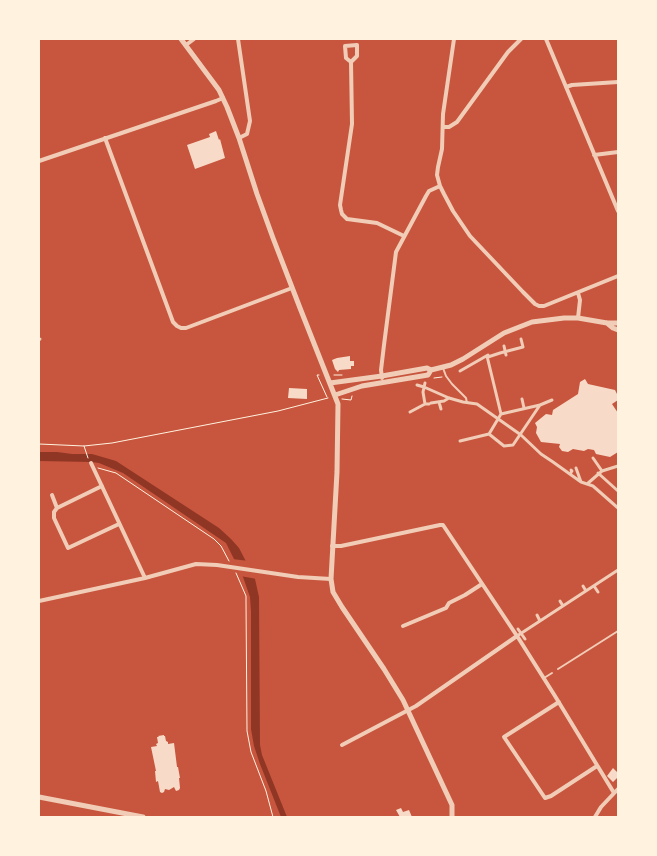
<!DOCTYPE html>
<style>
body{margin:0}
#map{position:relative;width:657px;height:856px;overflow:hidden;background:#c8553d;font-family:"Open Sans",sans-serif}
canvas{display:block}
.frame{position:absolute;inset:0;border:40px solid #fff3e0;pointer-events:none}
</style>
<div id="map">
<canvas width="657" height="856"></canvas>
<div class="frame"></div>
</div>
<script>
const ctx = document.querySelector('canvas').getContext('2d');
ctx.lineJoin = 'round';
function fill(path, color) { ctx.fillStyle = color; ctx.fill(path, 'evenodd'); }
const poly = rows => new Path2D(rows.map(r => 'M' + r).join(''));
function stroke(path, color, width, dash) { ctx.strokeStyle = color; ctx.lineWidth = width; ctx.lineCap = dash ? 'butt' : 'round'; ctx.setLineDash(dash || []); ctx.stroke(path); }
const water = poly([
 [39,452,57,452,72,454,92,454,116,461,219,528,231,539,239,548,255,579,259,597,260,745,262,755,287,817,281,817,260,764,254,746,251,729,251,611,250,597,243,577,226,543,123,473,99,463,92,462,39,461]
]);
const pier = poly([
 [232,559,249,561,257,579,240,576]
]);
const building = poly([
 [216,131,219,140,220,139,225,158,195,169,187,145,210,137,209,134],
 [350,356,350,361,354,361,354,366,351,366,351,369,339,370,338,372,335,369,332,360,337,358],
 [585,379,588,384,615,390,618,396,618,400,612,404,618,413,618,452,610,457,596,454,594,450,588,449,584,451,573,449,568,452,562,451,559,447,560,444,541,442,536,433,537,427,535,423,546,414,552,415,553,410,578,394,580,382],
 [289,388,307,389,307,399,288,398],
 [164,735,164,736,165,736,166,741,168,742,168,744,174,743,177,767,178,767,180,778,179,778,180,788,179,790,176,791,174,787,169,790,165,789,164,792,162,793,160,792,158,781,156,782,155,771,156,771,151,747,157,746,156,744,158,743,157,737,159,737,158,736],
 [613,768,618,773,618,777,613,782,607,776],
 [401,808,403,812,409,810,412,817,400,817,396,810]
]);
const path = poly([
 [319,375,317,375,327,397],
 [334,375,342,375],
 [434,378,442,377],
 [342,399,351,400,352,396],
 [39,444,84,446,112,443,278,411,328,398],
 [84,446,88,458],
 [98,468,116,473,214,539,221,546,229,561],
 [236,573,246,596,246,602,247,731,251,752,266,791,273,817]
]);
const service = poly([
 [443,368,446,376,452,384,466,398,467,403],
 [558,669,618,631],
 [544,678,552,673]
]);
const pedestrian = poly([
 [39,340,40,339],
 [504,346,506,355],
 [487,356,501,414],
 [488,357,500,353,523,347,521,339],
 [460,371,488,355],
 [417,385,424,387,449,398,463,402,477,404,521,435,541,454,553,462,581,482,593,486,618,508],
 [522,399,524,408],
 [439,402,441,409],
 [431,403,444,401,449,398],
 [425,404,423,392,425,383],
 [410,412,425,404,429,404],
 [489,434,504,446,513,445,540,405,552,400],
 [460,441,489,434,501,414,540,405],
 [593,458,602,471],
 [576,468,581,482],
 [598,473,618,491],
 [570,474,572,471,571,470],
 [587,484,602,471,618,466],
 [583,586,586,591],
 [594,586,598,592],
 [560,601,563,606],
 [537,615,540,621],
 [518,629,525,639],
 [517,636,618,570]
]);
const minor = poly([
 [238,39,250,121,247,134,239,138],
 [454,39,443,114,442,149,438,167,437,175,440,186,444,194,453,211,470,236,523,292,535,304,539,306,544,306,618,276],
 [546,39,618,211],
 [186,45,194,39],
 [351,62,346,58,345,46,357,45,357,56,351,62,352,124,340,205,341,210,342,214,347,219,377,223,404,236],
 [566,87,572,85,618,82],
 [443,127,449,127,457,122,508,52,521,39],
 [105,138,173,322,177,326,181,328,186,328,292,288],
 [594,155,618,152],
 [39,161,216,101,223,98],
 [578,293,580,300,578,318],
 [382,378,381,370,384,345,396,252,426,196,429,191,440,186],
 [91,463,145,578],
 [102,486,57,508,54,512,54,518,68,548,119,524],
 [52,495,57,508],
 [332,546,341,546,440,525,443,525,519,639,555,696,614,793],
 [39,601,145,578,196,564,217,565,298,577,331,579],
 [403,626,446,608,449,603,465,595,482,584],
 [559,702,504,737,545,798,551,796,597,766],
 [342,745,416,706,517,636],
 [595,817,601,807,618,789]
]);
const tertiary = poly([
 [181,39,219,90,227,107,239,138,257,194,273,238,300,308,338,404,337,472,331,579,333,592,342,607,384,669,403,700,452,805,452,817],
 [607,323,613,328,618,330],
 [330,383,382,376,427,368,431,370],
 [335,395,362,386,428,375,431,370,451,365,463,359,504,333,532,322,564,318,578,318,607,323,618,323],
 [39,797,143,817]
]);
fill(water, '#8f3625');
fill(pier, '#c8553d');
fill(building, '#f7dbc8');
stroke(path, '#fff3e0', 1);
stroke(service, '#f1ccb7', 2);
stroke(pedestrian, '#f1ccb7', 3);
stroke(minor, '#f1ccb7', 4);
stroke(tertiary, '#f1ccb7', 5);
</script>
